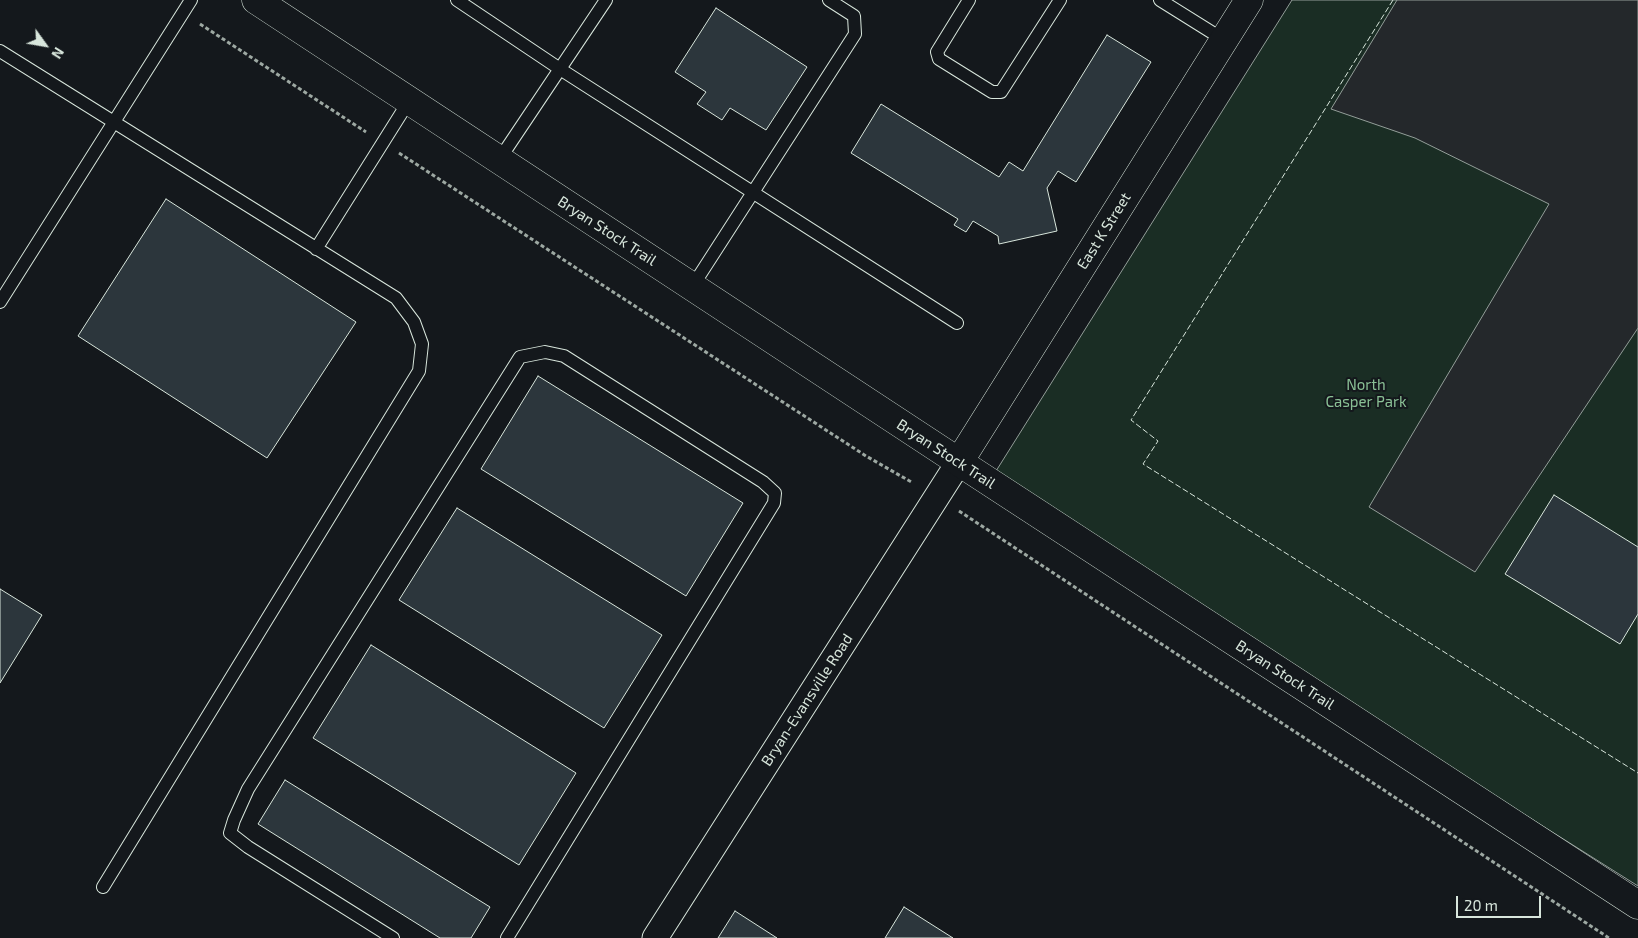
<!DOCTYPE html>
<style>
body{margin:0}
#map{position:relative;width:1638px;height:938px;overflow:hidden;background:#14181c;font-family:"Exo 2",sans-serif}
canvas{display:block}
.north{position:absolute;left:20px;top:20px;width:50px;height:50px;-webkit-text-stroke:4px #14181c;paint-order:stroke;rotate:122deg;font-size:14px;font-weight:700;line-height:20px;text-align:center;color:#d8e6dc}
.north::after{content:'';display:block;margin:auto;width:18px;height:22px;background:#d8e6dc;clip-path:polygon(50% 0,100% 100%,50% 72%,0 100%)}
.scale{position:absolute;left:1456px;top:896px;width:85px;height:22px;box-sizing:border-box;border:2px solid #d8e6dc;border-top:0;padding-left:6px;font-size:15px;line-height:18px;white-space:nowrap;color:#d8e6dc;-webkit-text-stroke:4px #14181c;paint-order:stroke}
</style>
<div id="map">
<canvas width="1638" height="938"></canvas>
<div class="north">N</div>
<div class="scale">20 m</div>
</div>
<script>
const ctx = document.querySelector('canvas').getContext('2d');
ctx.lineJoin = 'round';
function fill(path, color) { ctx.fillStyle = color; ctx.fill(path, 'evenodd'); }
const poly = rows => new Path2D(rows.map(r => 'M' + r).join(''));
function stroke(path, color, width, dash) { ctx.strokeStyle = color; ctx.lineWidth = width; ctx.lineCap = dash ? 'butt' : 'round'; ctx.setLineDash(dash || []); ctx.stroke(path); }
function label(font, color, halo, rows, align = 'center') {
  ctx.font = font + ' "Exo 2",sans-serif'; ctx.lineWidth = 4; ctx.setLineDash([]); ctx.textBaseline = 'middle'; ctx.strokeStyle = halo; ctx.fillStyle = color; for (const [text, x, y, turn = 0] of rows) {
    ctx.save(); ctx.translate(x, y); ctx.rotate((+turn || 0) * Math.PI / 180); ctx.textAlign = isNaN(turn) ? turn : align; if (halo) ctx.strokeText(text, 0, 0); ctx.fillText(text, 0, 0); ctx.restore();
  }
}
const green = poly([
 [1292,0,1638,0,1638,886,991,479,1292,0]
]);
const parking = poly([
 [1397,0,1638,0,1638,328,1475,572,1369,507,1549,204,1415,138,1331,109,1397,0]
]);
const building = poly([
 [716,8,807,67,766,130,730,108,722,120,697,104,706,92,675,72,716,8],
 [1107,35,1151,62,1076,182,1058,171,1047,188,1057,231,999,244,998,236,973,221,966,232,954,225,958,219,851,153,881,104,999,177,1009,162,1023,171,1107,35],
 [166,199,356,322,267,458,78,336,166,199],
 [538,376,743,503,686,596,481,469,538,376],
 [1554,495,1638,547,1638,614,1620,644,1505,574,1554,495],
 [457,508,662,635,604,728,399,600,457,508],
 [0,589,42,615,0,683,0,589],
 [371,645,576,773,519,865,313,738,371,645],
 [285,780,490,907,471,938,440,938,258,824,285,780],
 [904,907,953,938,885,938,904,907],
 [735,911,777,938,718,938,735,911]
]);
const path = poly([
 [200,24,366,132],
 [399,153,866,456,913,483],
 [959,511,1609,938]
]);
const lane = poly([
 [457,0,560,69,957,323],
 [969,0,937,52,939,59,992,92,1001,92,1060,0],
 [1160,0,1224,40],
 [0,51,396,298,414,322,422,344,419,371,103,887],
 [499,160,606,0],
 [316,249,409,101],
 [692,287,855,34,854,16,829,0],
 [0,302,191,0],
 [393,938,248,847,230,833,234,820,248,789,520,357,545,352,564,356,763,482,775,493,774,503,507,938]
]);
const street = poly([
 [655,938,959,462]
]);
const secondary = poly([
 [256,0,959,462,1638,905],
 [959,462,1249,0]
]);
const fence = poly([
 [1393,0,1131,420,1158,441,1143,464,1638,773]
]);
const streetNames = [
 ["Bryan Stock Trail",607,231,33],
 ["East K Street",1104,231,-58],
 ["Bryan Stock Trail",946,454,33],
 ["Bryan Stock Trail",1285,675,33],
 ["Bryan-Evansville Road",807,700,-57]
];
const parkNames = [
 ["North",1366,385],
 ["Casper Park",1366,402]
];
fill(green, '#1a2d24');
stroke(green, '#939e99', 1);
fill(parking, '#24282b');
stroke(parking, '#939e99', 1);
fill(building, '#2c363c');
stroke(building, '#d8e6dc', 1);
stroke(lane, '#d8e6dc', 14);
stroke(street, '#d8e6dc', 27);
stroke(secondary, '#d8e6dc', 29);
stroke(path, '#9da8a2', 3, [4, 2.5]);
stroke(lane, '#14181c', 12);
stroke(street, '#14181c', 25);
stroke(secondary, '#14181c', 28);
stroke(fence, '#d8e6dc', 1, [6, 2.5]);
label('15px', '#d8e6dc', '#14181c', streetNames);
label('15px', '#8ac095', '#14181c', parkNames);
</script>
